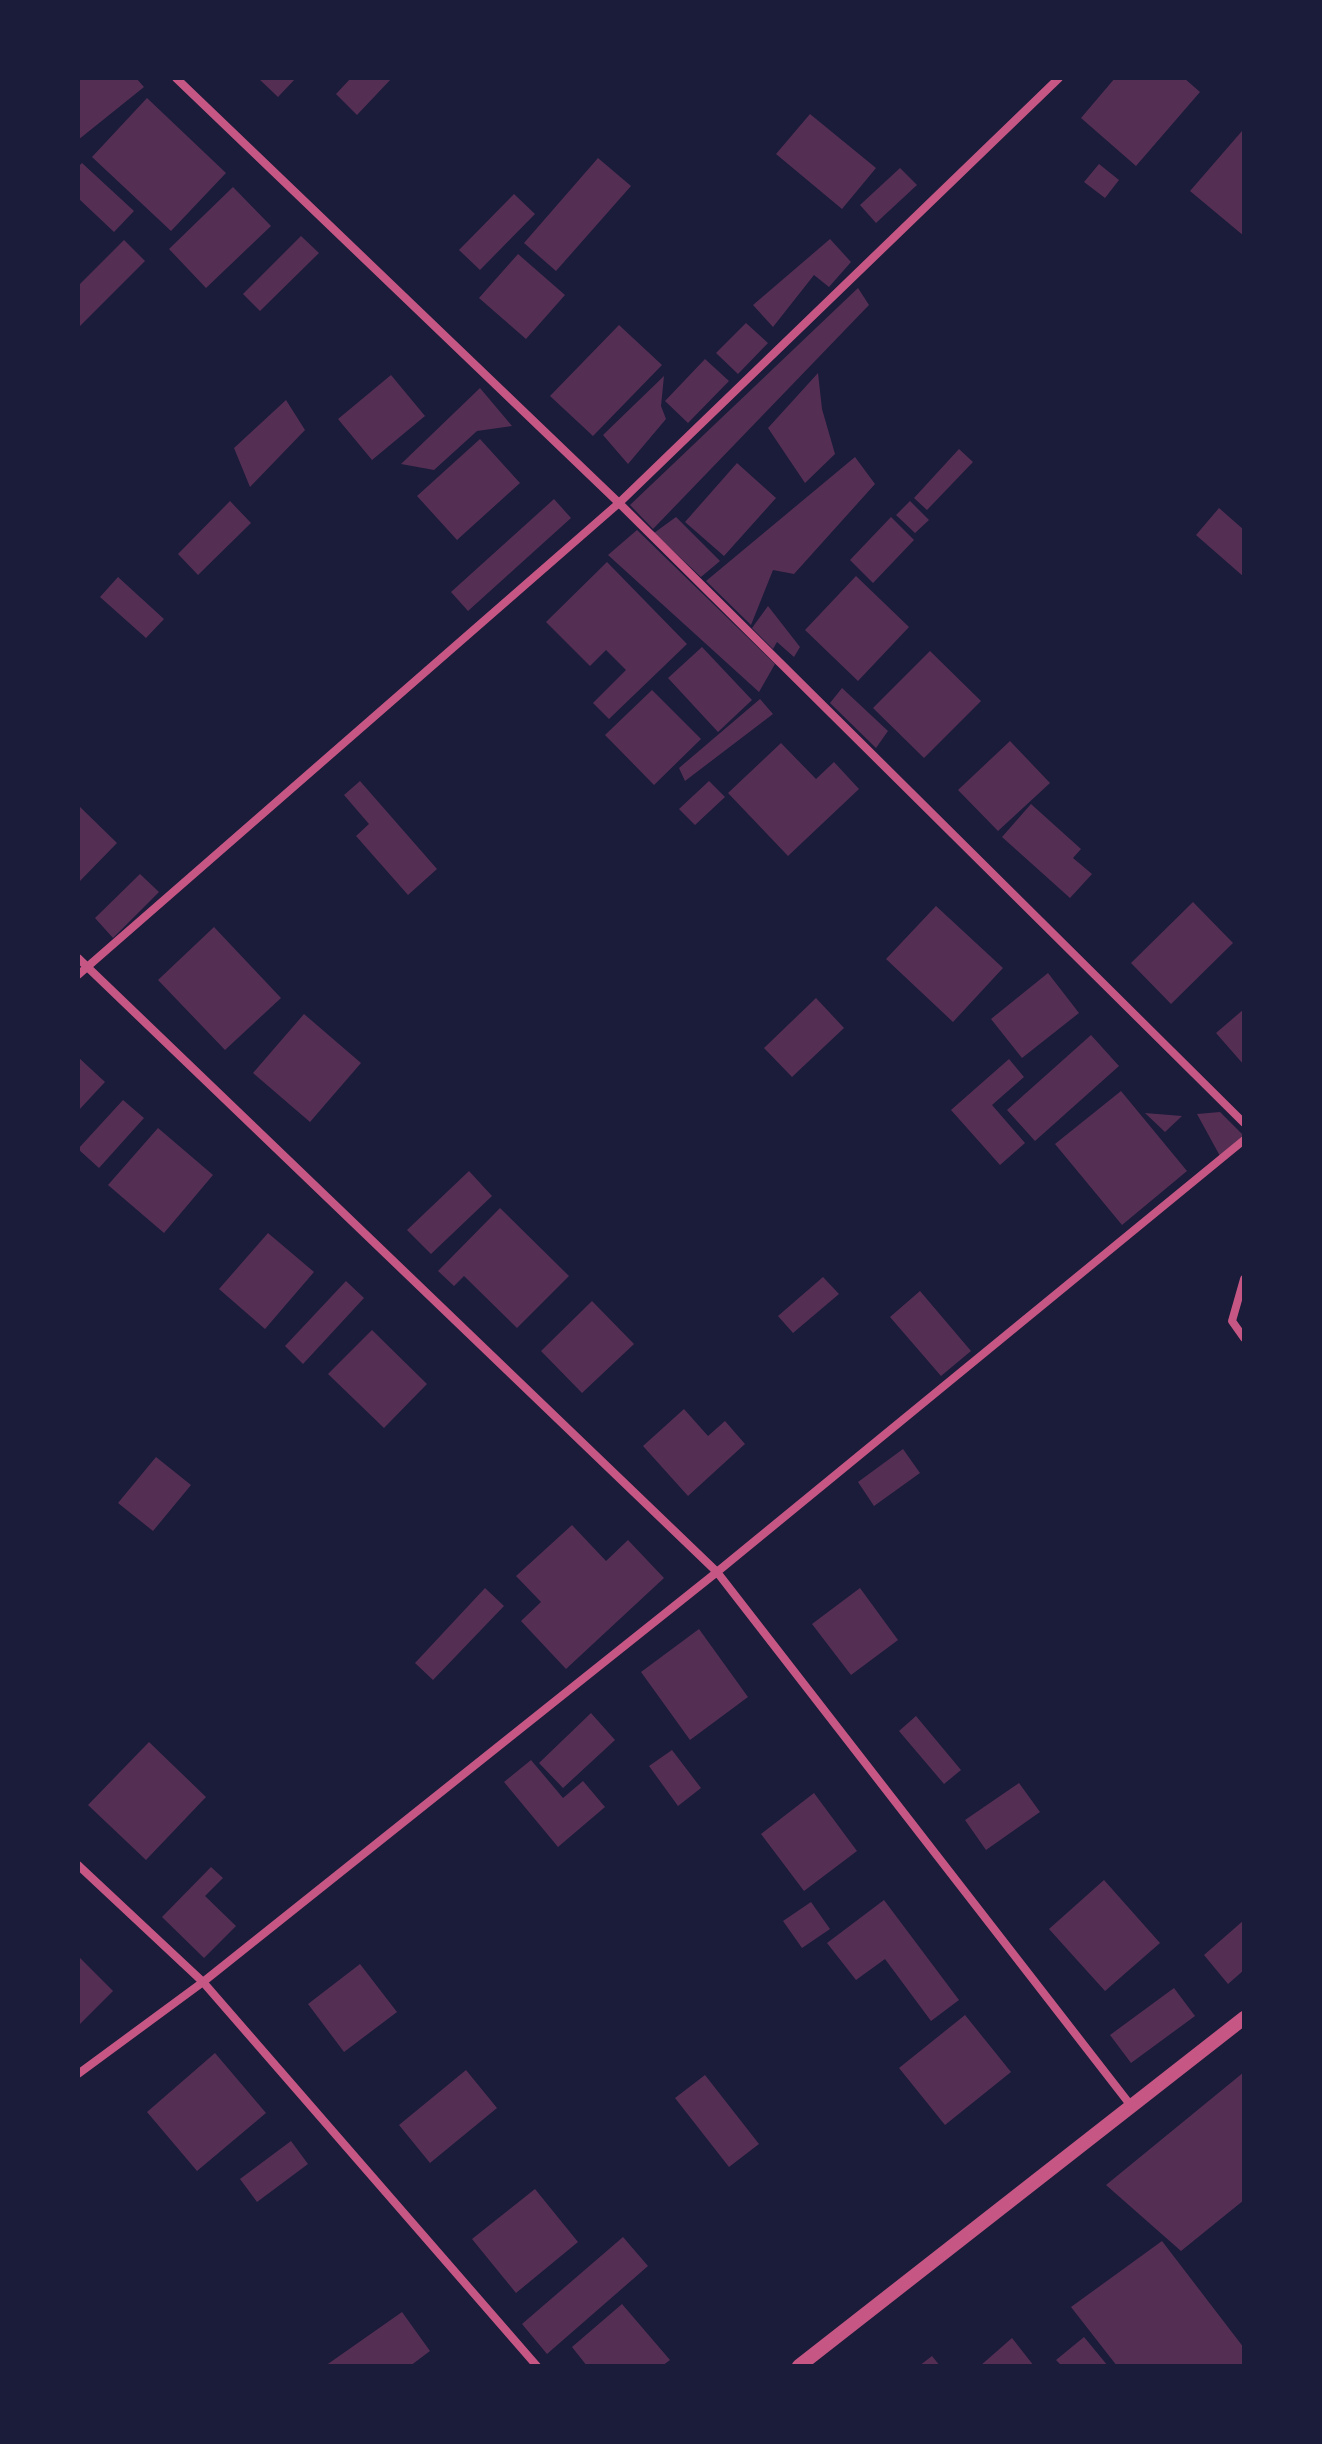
<!DOCTYPE html>
<style>
body{margin:0}
#map{position:relative;width:1322px;height:2444px;overflow:hidden;background:#1b1b3a;font-family:"Open Sans",sans-serif}
canvas{display:block}
.frame{position:absolute;inset:0;border:80px solid #1b1b3a;pointer-events:none}
</style>
<div id="map">
<canvas width="1322" height="2444"></canvas>
<div class="frame"></div>
</div>
<script>
const ctx = document.querySelector('canvas').getContext('2d');
ctx.lineJoin = 'round';
function fill(path, color) { ctx.fillStyle = color; ctx.fill(path, 'evenodd'); }
const poly = rows => new Path2D(rows.map(r => 'M' + r).join(''));
function stroke(path, color, width, dash) { ctx.strokeStyle = color; ctx.lineWidth = width; ctx.lineCap = dash ? 'butt' : 'round'; ctx.setLineDash(dash || []); ctx.stroke(path); }
const building = poly([
 [78,78,136,78,144,87,78,140],
 [258,78,296,78,278,97],
 [351,78,392,78,357,115,336,94],
 [1115,78,1184,78,1200,92,1136,166,1081,118],
 [147,98,226,173,171,231,92,157],
 [810,114,876,168,842,209,776,154],
 [1242,131,1244,133,1244,236,1190,191],
 [598,158,631,186,556,271,524,243],
 [82,163,134,211,114,232,78,198,78,167],
 [1099,164,1119,180,1105,198,1084,182],
 [900,168,917,185,876,223,860,205],
 [233,187,271,226,206,288,169,249],
 [514,194,535,214,480,270,459,250],
 [301,236,319,253,260,311,243,294],
 [830,239,851,262,829,287,814,275,773,327,753,305],
 [124,240,145,261,78,328,78,286],
 [518,254,565,295,526,339,479,298],
 [858,288,869,305,653,529,630,505],
 [746,323,768,343,738,374,716,353],
 [619,325,662,365,593,436,550,396],
 [705,359,729,381,688,423,665,401],
 [818,373,822,409,835,454,805,483,768,428],
 [391,375,425,416,372,460,338,419],
 [664,376,661,406,666,419,628,464,603,435],
 [480,388,512,426,477,431,434,470,401,464],
 [286,400,305,430,250,487,234,448],
 [480,439,520,483,457,540,417,496],
 [959,449,973,462,927,510,914,498],
 [855,457,875,484,794,574,773,570,751,625,706,581],
 [737,463,776,498,724,556,685,522],
 [554,499,571,518,468,611,451,592],
 [230,501,251,523,198,575,178,554],
 [910,501,929,520,915,533,896,515],
 [1219,508,1244,530,1244,577,1196,535],
 [676,517,720,561,701,577,654,533],
 [891,517,914,540,873,583,850,560],
 [637,530,775,664,759,692,608,555],
 [607,562,687,644,609,719,593,703,626,670,606,650,590,666,546,622],
 [856,576,909,627,858,681,805,630],
 [118,577,164,619,146,638,100,597],
 [768,606,800,647,794,657,777,642,773,649,752,628],
 [702,647,752,700,718,732,668,678],
 [930,651,981,701,924,758,873,708],
 [842,688,888,731,876,748,830,703],
 [652,690,701,739,654,785,605,735],
 [760,699,773,714,685,781,679,768],
 [1010,741,1050,783,998,831,958,790],
 [781,743,816,779,834,762,859,789,788,856,728,793],
 [360,781,437,869,408,895,356,836,369,824,344,795],
 [709,781,725,797,695,825,679,809],
 [1031,804,1081,849,1073,858,1092,874,1070,898,1002,837],
 [78,805,117,843,78,883],
 [140,874,159,892,113,938,95,918],
 [1193,902,1233,943,1171,1004,1131,963],
 [936,906,1003,968,953,1022,886,959],
 [214,927,281,998,225,1050,158,980],
 [1048,973,1079,1013,1022,1058,991,1019],
 [816,998,844,1028,792,1077,764,1048],
 [1244,1009,1244,1065,1216,1033],
 [304,1014,361,1063,310,1122,253,1073],
 [1091,1035,1119,1066,1035,1141,1007,1110],
 [78,1057,105,1082,78,1111],
 [1009,1059,1024,1077,992,1105,1025,1143,1000,1165,951,1110],
 [1121,1091,1187,1171,1122,1225,1055,1144],
 [123,1100,144,1118,99,1168,78,1149],
 [1220,1112,1244,1136,1220,1156,1197,1114],
 [1145,1113,1182,1116,1165,1132],
 [158,1128,213,1175,164,1233,108,1185],
 [469,1171,492,1196,431,1254,407,1230],
 [500,1208,569,1276,517,1328,464,1276,454,1286,438,1271],
 [268,1233,314,1272,265,1329,219,1289],
 [823,1277,839,1294,793,1333,778,1316],
 [346,1281,364,1298,303,1364,285,1346],
 [920,1291,971,1351,941,1376,890,1317],
 [592,1301,634,1344,582,1393,541,1351],
 [372,1330,427,1384,384,1428,328,1374],
 [684,1409,708,1436,725,1421,745,1444,688,1496,643,1446],
 [903,1449,920,1473,874,1506,858,1482],
 [156,1457,191,1485,153,1531,118,1503],
 [572,1525,606,1561,628,1540,664,1578,566,1669,521,1621,541,1602,516,1576],
 [485,1588,504,1606,433,1680,415,1663],
 [860,1588,898,1640,851,1675,812,1624],
 [699,1629,748,1697,690,1740,641,1672],
 [591,1713,615,1740,563,1788,539,1763],
 [916,1716,961,1770,944,1784,899,1731],
 [149,1742,206,1797,146,1860,88,1805],
 [672,1750,701,1788,678,1806,649,1766],
 [531,1760,563,1798,583,1781,605,1807,558,1847,504,1782],
 [1019,1783,1040,1812,986,1850,965,1820],
 [814,1793,857,1851,804,1891,761,1834],
 [211,1867,223,1878,205,1896,236,1926,204,1958,162,1917],
 [1104,1880,1160,1943,1105,1991,1049,1929],
 [884,1900,959,2000,931,2021,885,1959,856,1980,827,1943],
 [811,1902,830,1929,802,1948,783,1921],
 [1244,1920,1244,1970,1228,1984,1204,1955],
 [78,1956,113,1991,78,2026],
 [360,1964,397,2012,344,2052,308,2004],
 [1174,1988,1195,2016,1131,2063,1110,2035],
 [965,2015,1011,2072,945,2125,899,2068],
 [215,2053,266,2113,197,2171,147,2112],
 [466,2070,497,2108,430,2163,399,2125],
 [1244,2072,1244,2200,1181,2251,1106,2185],
 [705,2075,759,2144,729,2167,675,2098],
 [291,2141,308,2164,257,2202,240,2179],
 [535,2189,578,2242,516,2293,472,2239],
 [623,2237,648,2266,547,2354,522,2324],
 [1162,2241,1244,2348,1244,2366,1117,2366,1071,2307],
 [622,2304,670,2360,662,2366,587,2366,572,2347],
 [402,2312,430,2351,410,2366,325,2366],
 [1084,2337,1108,2366,1062,2366,1056,2360],
 [1012,2338,1034,2366,980,2366],
 [932,2356,940,2366,919,2366]
]);
const minor = poly([
 [176,78,619,503,1244,1123],
 [78,958,717,1572,1132,2107],
 [78,975,619,503,1059,78],
 [1244,1279,1232,1321,1244,1338],
 [78,1865,203,1982,537,2366],
 [78,2074,203,1982,717,1572,1244,1140]
]);
const tertiary = poly([
 [799,2366,1244,2018]
]);
fill(building, '#542f53');
stroke(minor, '#c65784', 8);
stroke(tertiary, '#c65784', 14);
</script>
